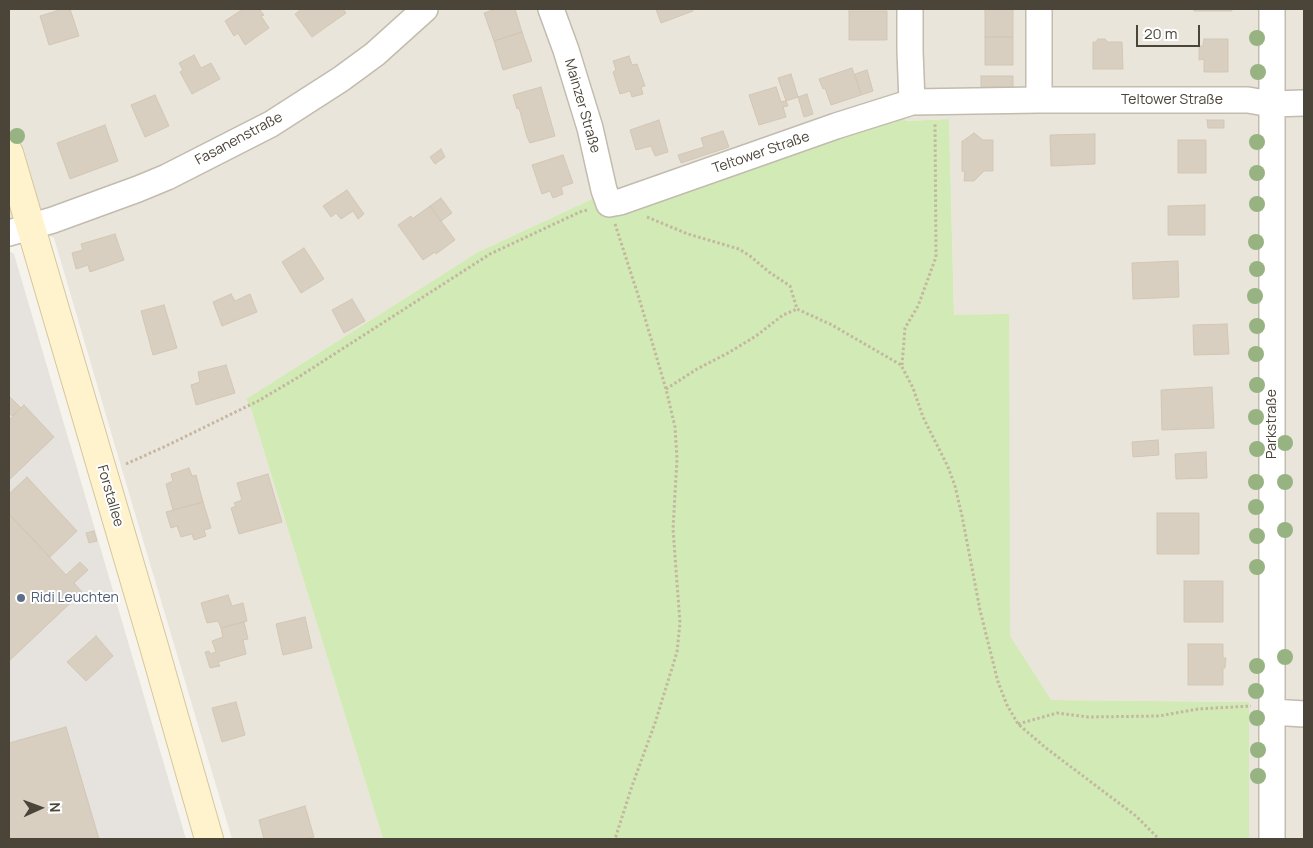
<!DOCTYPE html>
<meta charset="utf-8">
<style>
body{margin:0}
#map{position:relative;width:1313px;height:848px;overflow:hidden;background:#f6f3ec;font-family:Manrope,sans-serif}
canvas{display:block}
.frame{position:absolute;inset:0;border:10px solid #4b4439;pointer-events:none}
.north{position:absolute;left:15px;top:783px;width:50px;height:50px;-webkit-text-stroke:4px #fff;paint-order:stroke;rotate:88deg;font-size:14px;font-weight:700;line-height:20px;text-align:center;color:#4b4439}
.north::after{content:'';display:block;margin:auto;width:18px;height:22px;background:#4b4439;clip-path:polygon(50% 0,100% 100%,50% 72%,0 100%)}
.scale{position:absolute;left:1136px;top:25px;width:64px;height:22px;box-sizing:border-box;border:2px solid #4b4439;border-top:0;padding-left:6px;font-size:15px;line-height:18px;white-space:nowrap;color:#4b4439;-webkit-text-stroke:4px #fff;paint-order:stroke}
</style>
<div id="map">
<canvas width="1313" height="848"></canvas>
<div class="frame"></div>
<div class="north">N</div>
<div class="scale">20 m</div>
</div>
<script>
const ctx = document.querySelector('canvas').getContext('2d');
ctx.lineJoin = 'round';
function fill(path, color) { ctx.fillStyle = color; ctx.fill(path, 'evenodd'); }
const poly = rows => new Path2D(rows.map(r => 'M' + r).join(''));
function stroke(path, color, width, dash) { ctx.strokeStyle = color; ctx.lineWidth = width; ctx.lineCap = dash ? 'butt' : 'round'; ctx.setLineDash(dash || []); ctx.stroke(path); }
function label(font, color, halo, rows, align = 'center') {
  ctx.font = font + ' Manrope,sans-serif'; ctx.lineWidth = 4; ctx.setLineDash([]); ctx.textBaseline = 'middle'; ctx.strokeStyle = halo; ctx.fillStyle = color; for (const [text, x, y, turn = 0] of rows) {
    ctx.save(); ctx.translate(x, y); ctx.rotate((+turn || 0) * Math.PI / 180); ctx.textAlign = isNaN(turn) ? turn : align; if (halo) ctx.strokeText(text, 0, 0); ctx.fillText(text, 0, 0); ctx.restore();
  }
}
const residential = poly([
 [9,9,1304,9,1304,839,1249,839,1249,702,1050,700,1009,636,1009,315,954,315,949,119,905,121,903,95,592,199,478,252,246,399,251,409,383,839,232,839,123,473,54,238,30,227,9,220]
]);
const industrial = poly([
 [9,251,14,254,186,839,9,839]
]);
const green = poly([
 [903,95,905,121,949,119,954,315,1009,314,1010,636,1051,700,1249,702,1249,839,383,839,251,409,246,399,478,252,592,199]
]);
const building = poly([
 [63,9,70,9,79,36,49,45,40,16,63,9],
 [243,9,259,9,264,15,261,16,269,28,245,45,238,33,234,36,225,21,243,9],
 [302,9,343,9,346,13,312,37,295,14,302,9],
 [496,9,515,9,522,32,494,41,484,13,496,9],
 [656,9,692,9,693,11,661,23,656,9],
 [985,9,1013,9,1013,37,985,37,985,9],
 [1194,9,1232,9,1232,11,1194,11,1194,9],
 [849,11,887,11,887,40,849,40,849,11],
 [522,32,532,61,503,70,494,41,522,32],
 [985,37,1013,37,1013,65,985,65,985,37],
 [1098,39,1105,39,1108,42,1122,42,1123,69,1093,69,1093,42,1096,42,1098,39],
 [1204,39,1228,39,1228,72,1204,72,1204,59,1199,60,1199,46,1203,46,1204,39],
 [194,55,201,68,211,63,220,79,192,94,180,72,183,70,179,63,194,55],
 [629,56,632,65,637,64,645,86,641,87,643,94,632,97,630,91,620,94,613,72,616,70,613,61,629,56],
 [852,68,861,95,831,105,825,88,823,89,819,79,852,68],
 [867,70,873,91,861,95,855,74,867,70],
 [791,74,798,97,786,101,778,78,791,74],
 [981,76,1013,76,1013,87,981,87,981,76],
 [541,87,555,136,530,143,527,137,519,108,517,109,513,95,541,87],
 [776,87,781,102,786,101,788,106,783,107,786,117,759,125,749,95,776,87],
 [807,94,813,114,804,117,798,97,807,94],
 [155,95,169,126,145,137,131,105,155,95],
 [659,120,668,152,655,156,651,146,636,150,630,130,659,120],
 [1207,120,1224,120,1224,128,1208,128,1207,120],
 [105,125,118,161,70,179,57,143,105,125],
 [723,131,729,147,681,163,678,155,704,147,701,138,723,131],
 [974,133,983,140,993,140,993,171,984,171,974,181,964,181,965,172,962,171,962,141,963,141,974,133],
 [1095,134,1095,164,1051,166,1050,135,1095,134],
 [1178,140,1206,140,1206,173,1178,173,1178,140],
 [441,149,445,157,435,164,430,157,441,149],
 [563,155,573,183,561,187,563,194,553,198,550,191,542,194,532,165,563,155],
 [347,190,364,214,358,219,353,211,341,219,336,213,331,217,323,206,347,190],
 [441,198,452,213,441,221,430,206,441,198],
 [1205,205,1205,235,1168,235,1168,206,1205,205],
 [430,206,455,240,436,254,435,252,423,260,398,225,411,216,412,219,430,206],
 [115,234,124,260,90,272,88,265,76,269,72,253,83,250,81,244,115,234],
 [304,248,324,279,301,293,282,262,304,248],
 [1178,261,1179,297,1133,299,1132,263,1178,261],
 [231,294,235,301,250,294,257,312,222,326,213,302,231,294],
 [352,299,365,321,344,333,332,310,352,299],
 [164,305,177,348,153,355,141,311,164,305],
 [1227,324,1229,354,1194,355,1193,325,1227,324],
 [226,365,235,393,196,405,191,385,200,382,198,372,226,365],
 [1212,387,1214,428,1162,430,1161,390,1212,387],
 [9,396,21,408,12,416,9,413,9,396],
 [24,405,54,437,9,480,9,420,24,405],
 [1158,440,1159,455,1133,457,1132,442,1158,440],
 [1206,452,1207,478,1176,479,1175,454,1206,452],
 [189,468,192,476,196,475,203,502,173,510,166,484,173,481,171,474,189,468],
 [268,474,282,522,239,534,231,508,236,506,234,503,242,500,237,483,268,474],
 [27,477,77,531,50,557,9,514,9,494,27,477],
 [203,502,211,528,204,530,206,536,194,540,192,534,181,537,177,526,171,528,166,512,203,502],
 [1157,513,1199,513,1199,554,1157,554,1157,513],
 [9,514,66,575,80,562,88,570,74,583,82,592,9,661,9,514],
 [94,531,97,541,89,543,86,533,94,531],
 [1184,581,1223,581,1223,622,1184,622,1184,581],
 [228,595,232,606,243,603,247,621,221,628,218,621,207,623,201,603,228,595],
 [305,617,312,648,283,655,276,624,305,617],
 [244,622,248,639,243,640,246,654,218,662,220,666,210,668,205,652,209,651,210,654,216,652,212,641,223,637,221,628,244,622],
 [96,636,113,656,86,681,67,662,96,636],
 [1188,644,1223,644,1223,658,1226,658,1225,668,1223,668,1223,685,1188,685,1188,644],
 [236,702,245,735,222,742,212,708,236,702],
 [66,727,99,839,9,839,9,743,66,727],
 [305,806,314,837,305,839,264,839,259,820,305,806]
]);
const path = poly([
 [647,217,688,234,739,249,750,256,769,272,790,286,797,309,832,325,901,365,913,388,923,417,948,467,955,486,962,516,980,610,998,682,1007,705,1018,724,1046,748,1136,816,1159,839],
 [615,224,639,298,666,389,675,427,677,459,673,529,680,623,677,652,655,723,632,786,615,839],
 [902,365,905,328,918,306,936,257,935,123],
 [666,389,697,369,728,353,756,336,783,315,797,309],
 [126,464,166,446,258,401,297,378,490,254,582,211,588,210],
 [1018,724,1057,713,1088,717,1159,716,1198,709,1251,706]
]);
const street = poly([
 [551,9,566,50,590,128,604,190,609,204,620,202,836,126,912,102,1039,100,1248,100,1271,104,1304,103],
 [910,9,910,51,912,102],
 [1039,9,1039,100],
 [1272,9,1272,839],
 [9,233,53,220,138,189,167,177,271,124,341,79,375,54,425,9],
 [1272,712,1304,714]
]);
const secondary = poly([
 [9,153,153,643,209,839]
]);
const trees = [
 [1257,38],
 [1258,72],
 [17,136],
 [1257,142],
 [1257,173],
 [1257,204],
 [1256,242],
 [1257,269],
 [1255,296],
 [1257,326],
 [1256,354],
 [1257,385],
 [1256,417],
 [1285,443],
 [1257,449],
 [1256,482],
 [1285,482],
 [1256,507],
 [1285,530],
 [1257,536],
 [1257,567],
 [1285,657],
 [1257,666],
 [1256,691],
 [1257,718],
 [1258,750],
 [1258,776]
];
const markers = [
 [21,598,5,"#5c6f8a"]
];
const streetNames = [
 ["Teltower Straße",1172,100],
 ["Mainzer Straße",582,106,74],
 ["Fasanenstraße",239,139,-28],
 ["Teltower Straße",761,153,-19],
 ["Parkstraße",1272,424,-90],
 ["Forstallee",110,496,74]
];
const serviceNames = [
 ["Ridi Leuchten",31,598]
];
fill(residential, '#eae5da');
fill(industrial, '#e6e2dd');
fill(green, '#d2eab5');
fill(building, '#d8cfc1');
stroke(building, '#d3c7b4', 1);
stroke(street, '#c2bbae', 28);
stroke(secondary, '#d6c79b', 30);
stroke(path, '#c4b79f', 3, [2.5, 2.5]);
stroke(street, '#fff', 25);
stroke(secondary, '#fff3cd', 28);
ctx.fillStyle = '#97b381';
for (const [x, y] of trees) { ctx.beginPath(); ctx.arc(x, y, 8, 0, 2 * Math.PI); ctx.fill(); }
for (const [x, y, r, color] of markers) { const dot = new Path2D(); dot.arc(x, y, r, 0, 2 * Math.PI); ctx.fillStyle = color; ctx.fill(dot); stroke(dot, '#fff', 2); }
label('14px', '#4b4439', '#fff', streetNames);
label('14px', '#4e5e75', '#fff', serviceNames, 'left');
</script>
